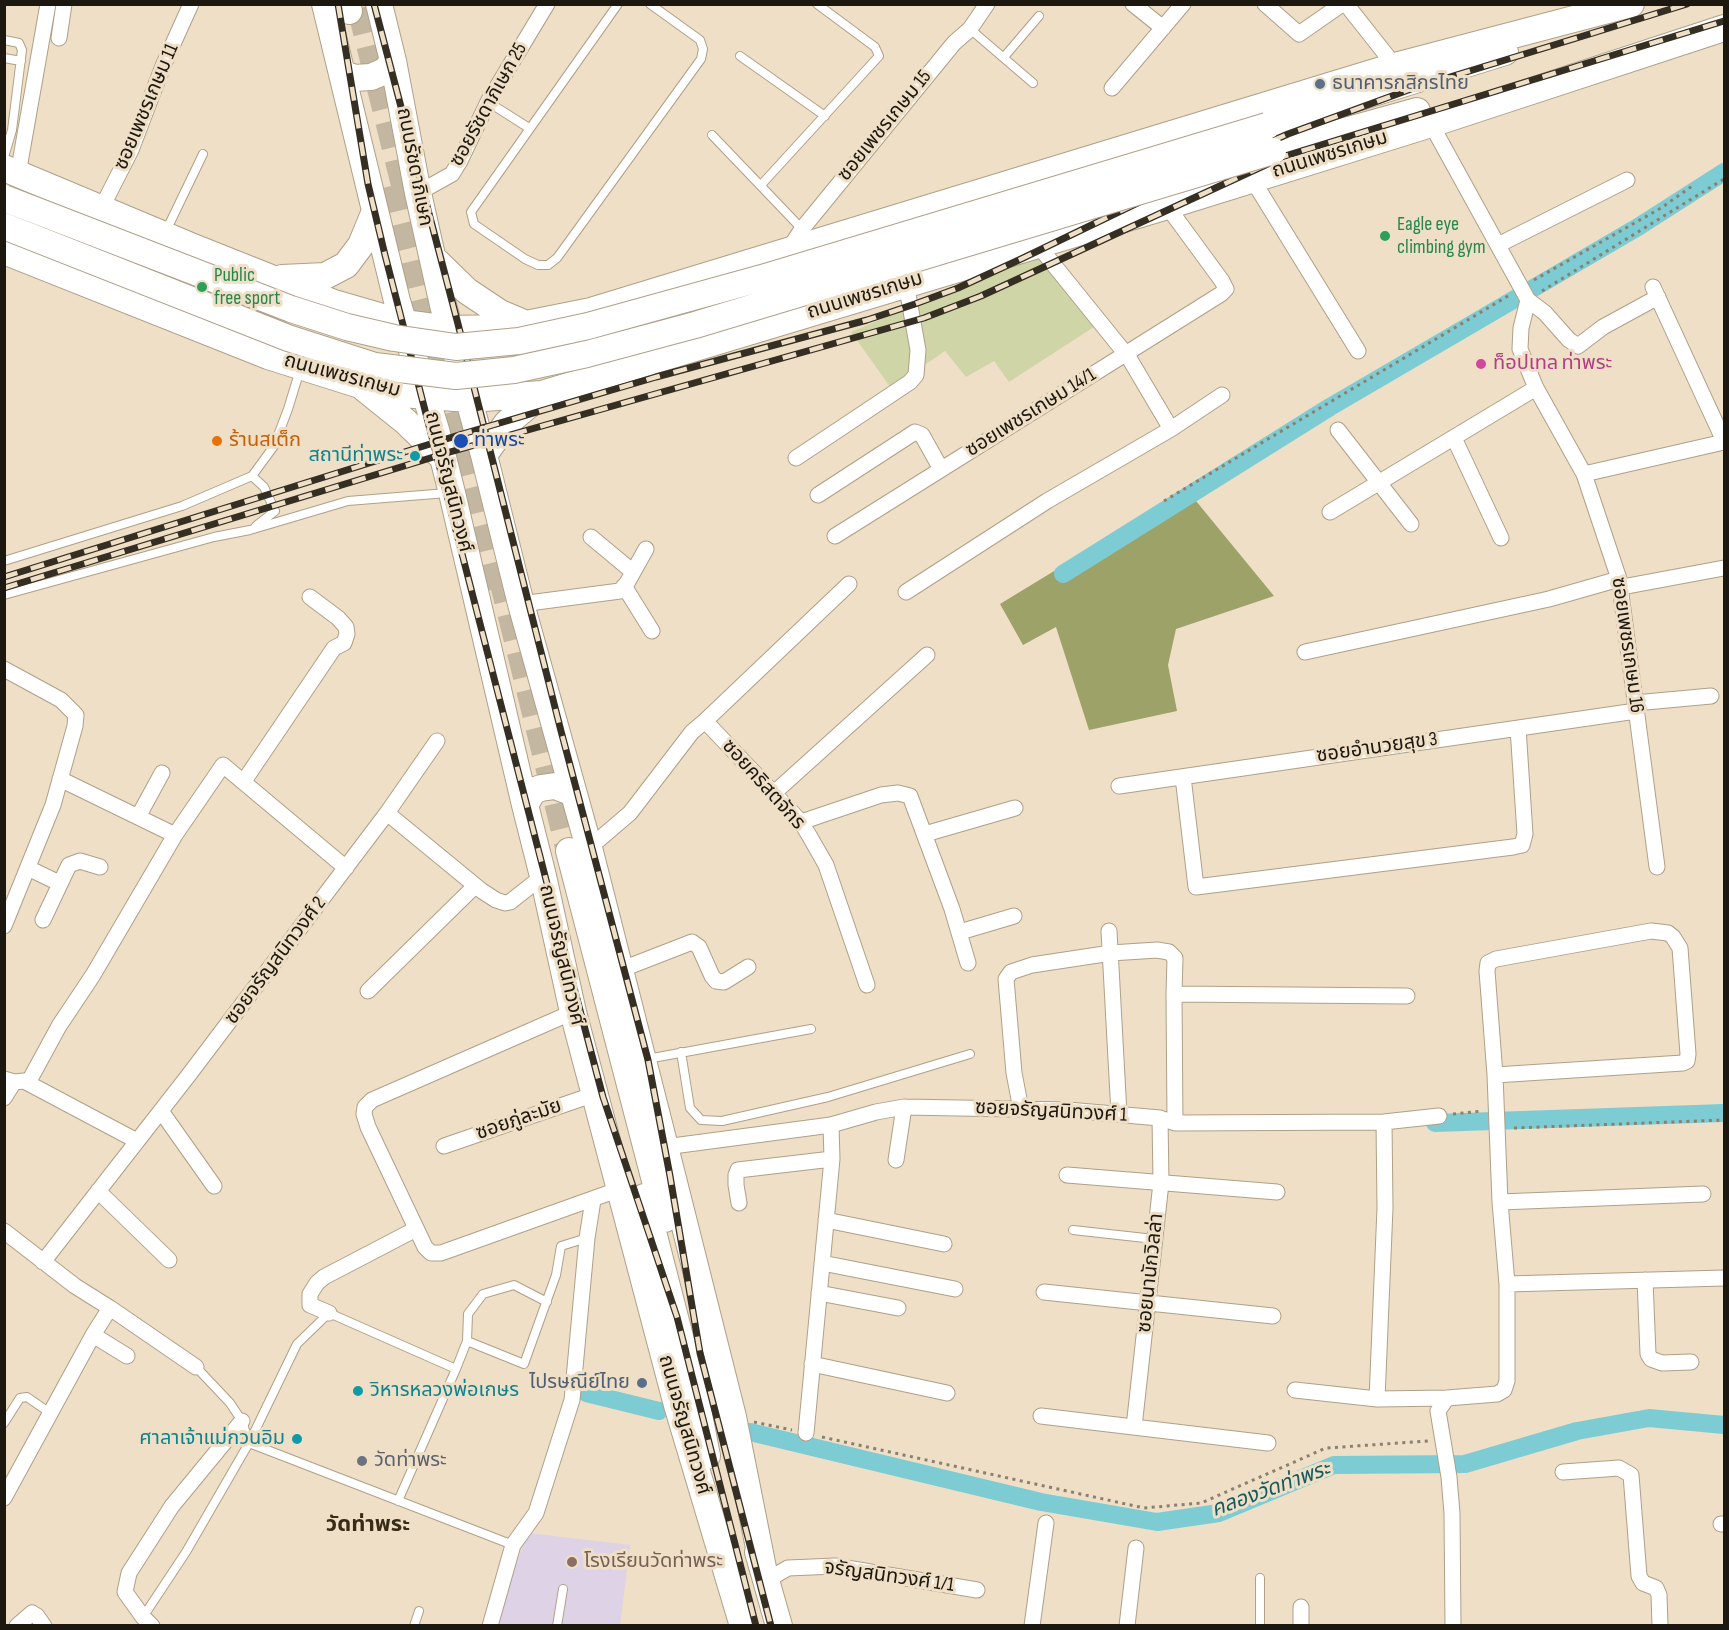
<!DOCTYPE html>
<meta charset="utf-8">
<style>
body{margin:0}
#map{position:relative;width:1729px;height:1630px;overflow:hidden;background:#eedfc6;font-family:"Sofia Sans Condensed",sans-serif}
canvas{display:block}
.frame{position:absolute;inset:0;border:6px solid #1d180f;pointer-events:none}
</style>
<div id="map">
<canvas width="1729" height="1630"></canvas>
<div class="frame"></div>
</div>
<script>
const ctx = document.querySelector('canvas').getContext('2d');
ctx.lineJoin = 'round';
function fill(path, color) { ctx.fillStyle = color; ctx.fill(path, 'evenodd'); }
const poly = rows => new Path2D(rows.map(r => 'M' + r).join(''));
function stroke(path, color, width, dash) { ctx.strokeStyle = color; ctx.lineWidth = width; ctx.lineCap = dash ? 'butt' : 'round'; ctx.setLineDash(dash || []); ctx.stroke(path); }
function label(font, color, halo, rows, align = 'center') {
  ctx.font = font + ' "Sofia Sans Condensed","Noto Sans Thai",sans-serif'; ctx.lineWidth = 6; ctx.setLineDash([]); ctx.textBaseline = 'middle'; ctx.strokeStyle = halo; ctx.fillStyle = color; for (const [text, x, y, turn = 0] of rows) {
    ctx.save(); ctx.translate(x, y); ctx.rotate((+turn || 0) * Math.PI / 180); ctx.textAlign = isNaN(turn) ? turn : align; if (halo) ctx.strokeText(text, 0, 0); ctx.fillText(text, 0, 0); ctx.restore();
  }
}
const education = poly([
 [528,1533,630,1545,620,1625,497,1626,510,1580]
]);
const green = poly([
 [1043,252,1100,323,1009,382,994,361,966,377,945,351,891,388,851,332]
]);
const forest = poly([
 [1187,490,1274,596,1176,629,1168,665,1177,711,1089,730,1056,627,1023,645,1000,604]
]);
const canal = poly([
 [1063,574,1330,407,1638,227,1724,172],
 [1435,1123,1724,1113],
 [586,1393,659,1411],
 [750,1432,1041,1502,1157,1522,1219,1513,1334,1465,1465,1464,1577,1431,1649,1418,1724,1425]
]);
const primaryTunnel = poly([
 [360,8,409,205],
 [391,186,493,602],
 [501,576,569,851]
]);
const path = poly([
 [1534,280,1661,208,1695,184],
 [1542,291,1724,179],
 [1164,501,1508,296],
 [1453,1114,1482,1111],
 [1514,1128,1724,1120],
 [754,1422,792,1430],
 [822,1437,1144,1508,1201,1503,1326,1448,1429,1441]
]);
const service = poly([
 [618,4,471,212,474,224,525,259,538,265,548,265,557,258,701,59,703,49,700,40,650,4],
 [970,29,1033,83],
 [4,40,19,43,22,50,12,130,4,157],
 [740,56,825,116],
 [1004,57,1039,16],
 [4,58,21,61],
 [488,102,529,128],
 [712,135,802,229],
 [761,185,879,56,875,47,817,4],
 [166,231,203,154],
 [252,476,264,487,275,511,256,526],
 [4,561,182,506,252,476,274,446,288,409,300,370],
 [4,595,214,537,250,530,348,501,447,493],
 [681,1052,690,1108,701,1120,722,1121,828,1097,970,1054],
 [647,1059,811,1029],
 [1073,1230,1154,1239],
 [467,1341,468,1314,483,1294,514,1285,547,1302],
 [196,1367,230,1403,242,1421,249,1443,513,1545],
 [4,1423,20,1398,27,1397,50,1413],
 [398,1501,456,1369],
 [143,1617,186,1552,249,1443,297,1344,329,1313,456,1369,467,1341,524,1364,556,1275,561,1246,587,1238],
 [414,1626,419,1611],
 [557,1626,563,1589],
 [1260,1626,1260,1578]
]);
const minor = poly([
 [1133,4,1163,28],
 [1265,4,1299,34,1342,4],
 [1346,4,1395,66],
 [59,38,64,4],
 [1112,88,1183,4],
 [1431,124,1528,300,1521,328,1520,349,1536,388,1584,474,1619,579,1657,867],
 [18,174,48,4],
 [1252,179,1358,351],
 [418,193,452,174,460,161,488,102,547,4],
 [101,209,131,150,163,66,191,4],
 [1037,244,1129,358,1171,429],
 [1498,245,1627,180],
 [787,252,802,229,954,43,970,29,987,4],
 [1653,287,1724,441],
 [1528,300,1545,313,1569,340,1578,346,1603,327,1658,297],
 [1338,430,1411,524],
 [1454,438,1501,538],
 [796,458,910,382,916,375,918,350,906,283],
 [1584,474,1724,442],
 [818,495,915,432,922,435,941,469],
 [1330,512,1536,388],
 [835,536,1221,294,1226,289,1222,281,1167,206],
 [591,537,633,572],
 [624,586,652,631],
 [1622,587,1724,568],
 [906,592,1047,501,1171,429,1222,395],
 [521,604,620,591,627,583,646,549],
 [1305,652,1549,599,1619,579],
 [4,669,61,700,76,715,75,726,53,805,4,926],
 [1635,703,1711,696],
 [705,721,801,822,810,837,826,865,867,985],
 [1183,777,1196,887,1513,847,1522,845,1525,834,1518,728],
 [60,779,175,835],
 [244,781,334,648,344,643,347,634,346,627,338,618,310,597],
 [1119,786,1636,711],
 [774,793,927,655],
 [387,813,437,741],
 [138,817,162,773],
 [801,822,881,795,898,793,910,796,952,909,968,963],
 [925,834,1015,808],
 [589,848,630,813,692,732,705,721,849,584],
 [28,868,59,883],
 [43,920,69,865,80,861,100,867],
 [1109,931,1119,1114],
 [960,932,1014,916],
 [620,970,692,942,699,947,712,976,716,981,724,982,748,967],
 [368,991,475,886],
 [1174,994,1407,996],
 [573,1012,372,1100,365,1107,364,1114,368,1127,425,1247,431,1253,441,1253,620,1189],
 [4,1079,14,1082,24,1081,137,1141],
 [28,1083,59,1026,93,975,175,835,223,765,346,868],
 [4,1098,14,1082],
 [1021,1109,1014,1073,1006,979,1011,972,1032,965,1111,953,1157,950,1169,952,1175,958,1174,994,1175,1123],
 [161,1111,214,1186],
 [444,1146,595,1094],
 [665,1147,831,1125,876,1112,904,1107,1068,1110,1160,1118,1175,1123,1384,1122,1439,1116],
 [896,1160,904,1107],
 [1067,1175,1277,1192],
 [98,1191,169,1260],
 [1500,1202,1703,1194],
 [739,1203,736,1185,736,1175,738,1170,832,1159],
 [826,1220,944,1244],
 [4,1231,75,1286,110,1308,196,1367],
 [43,1262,188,1076,387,813,482,891,496,900,505,903,510,902,543,876],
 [822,1263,955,1289],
 [1645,1280,1648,1354,1651,1359,1662,1363,1691,1362],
 [1507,1284,1724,1278],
 [1044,1292,1273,1316],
 [819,1293,898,1308],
 [329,1313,310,1305,310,1294,317,1283,324,1277,416,1229],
 [93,1335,127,1356],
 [812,1364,947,1393],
 [1295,1390,1377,1399,1447,1398,1497,1394,1504,1390,1507,1381,1507,1284,1500,1202,1495,1075,1487,971,1488,963,1496,959,1651,931,1668,933,1673,937,1680,948,1688,1054,1687,1061,1683,1063,1495,1075],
 [1447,1398,1438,1411,1449,1477,1452,1513,1453,1626],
 [1377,1399,1385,1208,1384,1122],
 [1041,1416,1268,1443],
 [1134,1427,1161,1183,1160,1118],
 [806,1433,832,1159,831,1125],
 [1563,1472,1619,1468,1631,1475,1639,1576,1643,1583,1656,1588,1659,1595,1660,1626],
 [4,1498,93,1335,110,1308],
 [1721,1524,1724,1524],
 [767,1580,788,1568,835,1566,977,1590],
 [17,1626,32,1613,37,1616,44,1626],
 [152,1626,143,1617,125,1592,129,1573,172,1506,242,1421],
 [490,1626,513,1545,536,1513,572,1400,587,1238,593,1200],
 [1032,1626,1046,1523],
 [1127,1626,1136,1548],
 [1301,1626,1301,1607]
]);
const primary = poly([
 [325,4,397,301,436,430,452,493,525,805,543,876,573,1012,677,1405,743,1626],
 [347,4,349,11],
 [379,4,393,61,418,193,443,305,484,455,521,604,589,848,665,1147,733,1417,763,1568],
 [342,73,354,78,371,77,385,71,393,61],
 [1267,126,1505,52],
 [1273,151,1417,111],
 [4,168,193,247,334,303,403,323,450,329,500,328,526,324,591,311,1395,66,1631,4],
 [4,251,268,356,360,385,401,394,469,399,542,394,1167,206,1431,124,1724,28],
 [433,258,467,291,500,313,526,324],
 [282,278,325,276,346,265,361,245,375,211],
 [364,388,405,421,442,457],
 [484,455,507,423,542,394],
 [525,805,533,791,541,788,555,786,573,793],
 [569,851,665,1219],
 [644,1197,696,1399,707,1456],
 [758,1552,779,1626]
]);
const rail = poly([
 [338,4,368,184,385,255,568,965,603,1097,677,1317,756,1626],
 [374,4,458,324,561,731,648,1060,670,1176,700,1353,771,1626],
 [4,577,459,435,656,377,867,320,915,304,958,288,1021,259,1208,169,1288,134,1411,89,1687,4],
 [4,588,450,452,924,318,981,296,1285,156,1724,21]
]);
const primaryBridge = poly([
 [4,198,291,309,347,327,394,338,456,347,519,341,588,326,769,276,1267,126],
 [4,226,288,338,375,366,456,376,514,370,587,354,695,325,1273,151]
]);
const markers = [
 [1320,84,6,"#5c6f8a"],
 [1385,236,6,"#2e9e5b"],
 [202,287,6,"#2e9e5b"],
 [1481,364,6,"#d1479c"],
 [217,441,6,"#e8710a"],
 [461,441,8,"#1a4fb4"],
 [415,456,6,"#0f9aa8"],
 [642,1383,6,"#5c6f8a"],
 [358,1391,6,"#0f9aa8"],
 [297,1439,6,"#0f9aa8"],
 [362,1461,6,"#6b7280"],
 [572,1562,6,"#8d6e63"]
];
const serviceNames = [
 ["ธนาคารกสิกรไทย",1332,84],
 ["ไปรษณีย์ไทย",630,1383,"right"]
];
const streetNames = [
 ["ซอยรัชดาภิเษก 25",489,105,-61],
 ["ซอยเพชรเกษม 11",147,107,-67],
 ["ซอยเพชรเกษม 15",885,126,-51],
 ["ถนนเพชรเกษม",1330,155,-17],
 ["ถนนรัชดาภิเษก",414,167,79],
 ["ถนนเพชรเกษม",865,296,-17],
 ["ถนนเพชรเกษม",342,376,15],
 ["ซอยเพชรเกษม 14/1",1031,413,-32],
 ["ถนนจรัญสนิทวงศ์",448,482,76],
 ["ซอยเพชรเกษม 16",1627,645,82],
 ["ซอยอำนวยสุข 3",1377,748,-8],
 ["ซอยคริสตจักร",763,785,48],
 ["ถนนจรัญสนิทวงศ์",561,955,77],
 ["ซอยจรัญสนิทวงศ์ 2",276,961,-53],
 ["ซอยจรัญสนิทวงศ์ 1",1051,1112,3],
 ["ซอยภู่ละมัย",519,1120,-19],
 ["ซอยนานักวิลล่า",1151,1273,-84],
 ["ถนนจรัญสนิทวงศ์",684,1425,74],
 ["จรัญสนิทวงศ์ 1/1",889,1577,8]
];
const leisureNames = [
 ["Eagle eye",1397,225],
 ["climbing gym",1397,248],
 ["Public",214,276],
 ["free sport",214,299]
];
const hotelNames = [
 ["ท็อปเทล ท่าพระ",1493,364]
];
const foodNames = [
 ["ร้านสเต็ก",229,441]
];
const transitNames = [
 ["ท่าพระ",474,441]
];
const cultureNames = [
 ["สถานีท่าพระ",403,456],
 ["วิหารหลวงพ่อเกษร",370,1391,"left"],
 ["ศาลาเจ้าแม่กวนอิม",285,1439]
];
const worshipNames = [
 ["วัดท่าพระ",374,1461]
];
const educationNames = [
 ["โรงเรียนวัดท่าพระ",584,1562]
];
const waterNames = [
 ["คลองวัดท่าพระ",1271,1490,-20]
];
const quarterNames = [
 ["วัดท่าพระ",368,1525]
];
fill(education, '#ded2e6');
fill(green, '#d0d5a7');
fill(forest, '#9da268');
stroke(canal, '#7dccd4', 18);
stroke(primaryTunnel, '#c4b7a1', 26, [26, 13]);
stroke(service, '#afa088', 10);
stroke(minor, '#afa088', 17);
stroke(primary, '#afa088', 28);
stroke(path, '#8a806f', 3, [3, 4.5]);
stroke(service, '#fff', 8);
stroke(minor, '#fff', 15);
stroke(primary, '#fff', 26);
stroke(rail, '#342e23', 7);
stroke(rail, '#eedfc6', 4.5, [14]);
stroke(primaryBridge, '#afa088', 28, []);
stroke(primaryBridge, '#fff', 26);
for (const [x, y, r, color] of markers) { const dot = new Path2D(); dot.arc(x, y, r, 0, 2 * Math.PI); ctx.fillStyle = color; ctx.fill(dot); stroke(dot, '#eedfc6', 2); }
label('20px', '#4e5e75', '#eedfc6', serviceNames, 'left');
label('20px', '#1d180f', '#eedfc6', streetNames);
label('20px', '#27864d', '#eedfc6', leisureNames, 'left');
label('20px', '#b23c85', '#eedfc6', hotelNames, 'left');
label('20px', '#c56008', '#eedfc6', foodNames, 'left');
label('20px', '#164399', '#eedfc6', transitNames, 'left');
label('20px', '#0d838f', '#eedfc6', cultureNames, 'right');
label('20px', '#5b616d', '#eedfc6', worshipNames, 'left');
label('20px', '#785e54', '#eedfc6', educationNames, 'left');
label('italic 21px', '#165a60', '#eedfc6', waterNames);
label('bold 22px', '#382c17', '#eedfc6', quarterNames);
</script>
